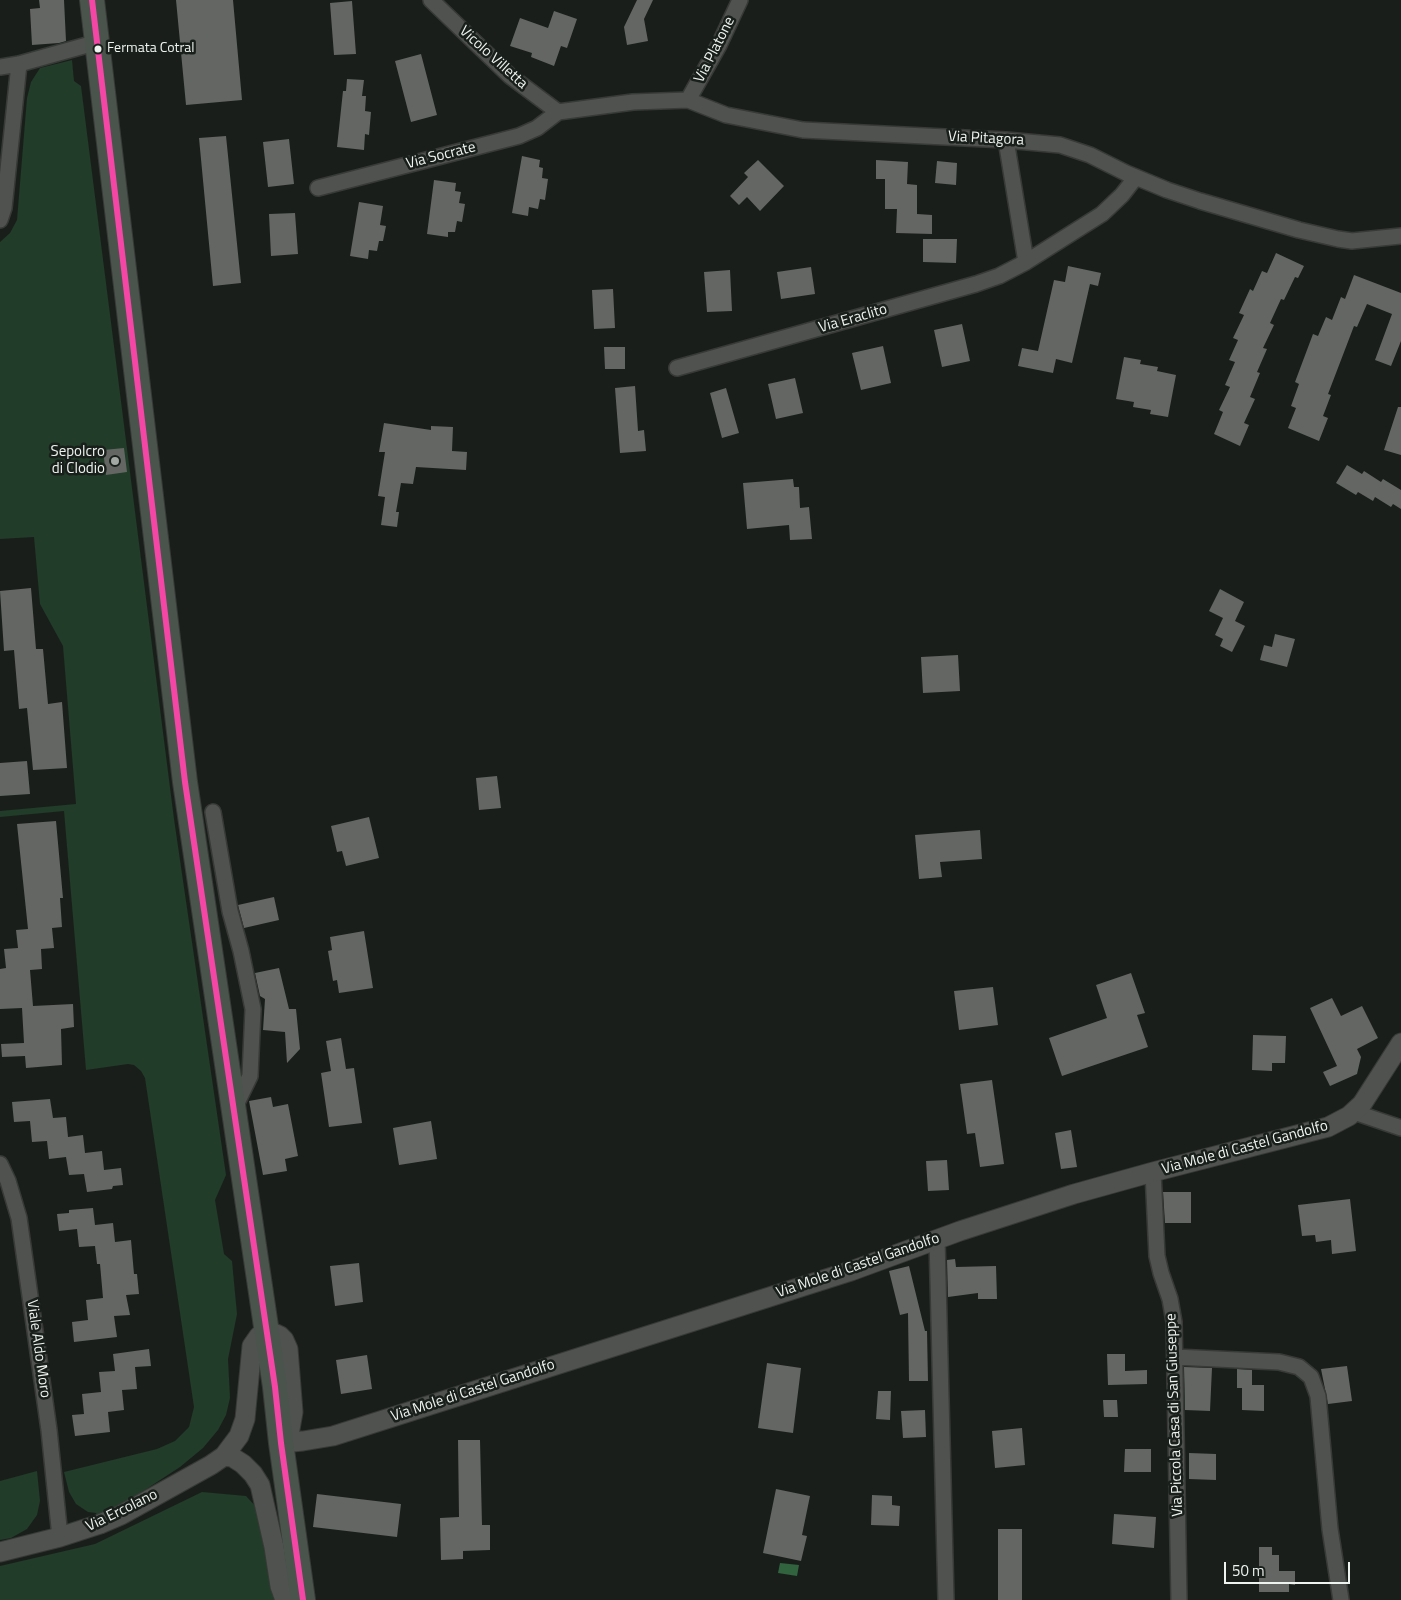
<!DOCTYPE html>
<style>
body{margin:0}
#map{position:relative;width:1401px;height:1600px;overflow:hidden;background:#1a1e1b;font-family:"Titillium Web",sans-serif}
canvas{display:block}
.scale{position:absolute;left:1224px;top:1562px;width:126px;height:22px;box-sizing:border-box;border:2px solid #eef3ef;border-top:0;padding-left:6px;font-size:15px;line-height:18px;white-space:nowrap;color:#eef3ef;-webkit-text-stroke:4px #191f1a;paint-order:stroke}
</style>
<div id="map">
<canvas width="1401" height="1600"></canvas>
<div class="scale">50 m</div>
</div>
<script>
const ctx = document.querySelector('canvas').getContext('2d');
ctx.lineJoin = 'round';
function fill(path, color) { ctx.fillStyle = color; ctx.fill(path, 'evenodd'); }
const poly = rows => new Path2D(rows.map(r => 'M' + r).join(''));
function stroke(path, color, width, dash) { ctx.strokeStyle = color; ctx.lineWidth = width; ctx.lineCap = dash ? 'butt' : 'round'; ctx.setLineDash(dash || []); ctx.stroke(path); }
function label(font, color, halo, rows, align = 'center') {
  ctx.font = font + ' "Titillium Web",sans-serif'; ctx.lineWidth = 5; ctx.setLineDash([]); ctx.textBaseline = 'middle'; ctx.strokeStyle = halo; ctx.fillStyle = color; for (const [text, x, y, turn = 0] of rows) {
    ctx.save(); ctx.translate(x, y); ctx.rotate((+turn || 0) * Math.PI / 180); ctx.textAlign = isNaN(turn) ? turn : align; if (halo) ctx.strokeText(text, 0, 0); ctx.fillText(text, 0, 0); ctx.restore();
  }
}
const green = poly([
 [72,60,74,81,81,86,174,819,226,1175,215,1200,224,1254,232,1261,237,1314,228,1359,230,1398,226,1415,218,1430,203,1448,180,1467,99,1520,96,1513,88,1512,76,1504,69,1492,64,1472,157,1449,175,1441,189,1427,194,1407,145,1078,141,1071,134,1065,128,1064,86,1070,64,811,0,817,0,811,76,804,63,646,40,604,34,537,0,539,0,242,10,233,17,220,27,98,31,82,40,68],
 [37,1471,40,1501,37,1515,27,1529,11,1538,0,1540,0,1481],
 [202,1492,246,1496,258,1509,270,1583,276,1600,0,1600,0,1566,95,1544]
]);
const water = poly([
 [780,1563,799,1565,797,1576,778,1573]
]);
const building = poly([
 [39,0,64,0,66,41,59,43,32,45,30,9,40,8],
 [176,0,233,0,242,100,186,105],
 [637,0,653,0,644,19,648,41,627,45,624,27],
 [352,1,356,54,334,55,330,3],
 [554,11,577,19,567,48,561,46,554,66,531,57,532,53,510,46,520,18,548,28],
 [421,54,437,115,411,122,395,61],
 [347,79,364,80,362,96,366,96,365,111,371,112,369,135,365,134,364,150,337,147,343,91,346,91],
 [226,136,241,283,213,286,199,138],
 [289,139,294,184,268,187,263,142],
 [522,156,540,160,539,167,543,168,542,178,548,179,545,200,540,199,538,209,529,207,528,216,512,213],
 [758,160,784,186,760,211,747,197,739,205,730,196,748,177,744,173],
 [876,160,908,162,907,184,917,185,917,214,932,215,932,234,896,233,897,209,885,209,885,179,876,179],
 [937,161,957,163,956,185,935,183],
 [434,180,456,183,455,191,461,192,459,203,465,204,462,222,457,221,455,232,448,232,448,237,427,234],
 [359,202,383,206,380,225,386,226,383,241,379,241,377,251,369,250,368,259,350,256],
 [295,213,298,254,271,256,269,214],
 [923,239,957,239,956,263,923,262],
 [1276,253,1304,266,1298,278,1295,277,1284,300,1281,299,1270,323,1274,325,1263,348,1267,349,1257,372,1260,373,1250,397,1255,399,1244,423,1249,425,1240,446,1214,434,1223,412,1219,410,1230,387,1225,385,1235,362,1229,360,1238,340,1233,338,1244,315,1239,313,1250,289,1253,291,1262,271,1267,273],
 [1068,266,1101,273,1098,286,1090,284,1072,363,1056,359,1053,373,1018,366,1022,348,1038,351,1054,280,1065,282],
 [811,267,815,294,781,299,777,272],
 [730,270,732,311,707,312,704,272],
 [1354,275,1401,293,1401,341,1391,366,1375,360,1392,314,1367,304,1357,327,1354,326,1328,394,1331,395,1323,416,1328,418,1319,441,1288,428,1296,408,1291,406,1299,384,1295,382,1313,334,1318,336,1326,317,1332,320,1341,297,1345,299],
 [613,289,615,328,594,329,592,290],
 [962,324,970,361,942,367,934,330],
 [883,346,891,383,861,390,852,353],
 [604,347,625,347,625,369,605,369],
 [1124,357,1141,360,1140,364,1158,367,1157,371,1176,375,1168,417,1150,414,1151,410,1133,407,1134,402,1116,399],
 [795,378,803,413,776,419,768,384],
 [635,386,638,431,644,430,646,451,620,453,615,388],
 [726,388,739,433,722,438,710,393],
 [1398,407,1401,407,1401,455,1384,450],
 [384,423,431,430,431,426,453,427,452,451,467,452,466,470,416,467,413,484,401,483,396,512,399,512,397,527,381,525,385,497,378,496,385,452,379,452],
 [124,448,127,472,106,475,103,450],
 [1347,465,1362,474,1364,471,1381,482,1383,479,1401,490,1401,509,1393,504,1391,507,1375,497,1373,501,1358,492,1356,495,1336,483],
 [793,479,794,487,799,487,800,508,809,507,812,539,790,540,789,525,747,529,743,483],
 [31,588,36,649,43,649,48,704,62,702,67,768,33,770,27,708,19,709,14,650,4,651,0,591],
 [1220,589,1244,602,1235,621,1245,626,1232,652,1220,646,1223,639,1215,635,1223,618,1209,611],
 [1275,634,1295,639,1287,667,1260,660,1264,645,1272,647],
 [958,655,960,691,923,693,921,657],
 [27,761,30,794,0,796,0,763],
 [497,776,501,808,479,810,476,778],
 [369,817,379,858,346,866,342,851,337,852,331,826],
 [56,821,63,898,60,898,62,927,52,928,54,948,41,949,42,969,30,970,33,1006,73,1004,74,1027,61,1029,62,1065,26,1068,25,1056,2,1057,1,1044,24,1043,22,1008,0,1009,0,969,6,968,4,949,18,948,16,930,28,929,17,824],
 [980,830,982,859,940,862,942,877,919,879,915,835],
 [274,897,279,920,244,928,238,905],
 [364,931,373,988,339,993,337,980,333,981,328,951,332,950,330,937],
 [279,968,289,1009,296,1009,300,1049,287,1063,285,1032,263,1030,265,999,260,996,255,973],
 [1131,973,1145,1013,1137,1015,1148,1047,1062,1076,1049,1038,1107,1018,1096,985],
 [993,987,998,1025,959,1030,954,991],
 [1332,998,1341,1016,1362,1006,1378,1038,1357,1049,1361,1057,1357,1074,1330,1086,1323,1072,1337,1066,1310,1008],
 [1253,1035,1286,1036,1285,1063,1272,1063,1272,1071,1252,1070],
 [341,1038,346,1069,354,1068,362,1123,329,1127,321,1073,331,1071,326,1041],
 [992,1080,1004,1164,980,1167,975,1133,967,1134,960,1084],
 [271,1097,273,1107,288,1104,298,1156,285,1159,287,1171,263,1175,249,1101],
 [50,1099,53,1118,66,1117,68,1137,83,1135,85,1153,102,1151,104,1170,121,1168,123,1185,113,1186,112,1189,87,1192,84,1174,69,1175,66,1157,49,1159,47,1141,32,1142,30,1121,14,1122,12,1102],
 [431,1121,437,1159,399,1165,393,1128],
 [1071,1130,1077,1167,1061,1169,1055,1133],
 [947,1160,949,1190,928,1191,926,1161],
 [1163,1192,1191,1192,1191,1223,1165,1223],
 [1350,1199,1356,1251,1332,1254,1331,1240,1316,1242,1315,1235,1302,1236,1298,1205],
 [93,1208,95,1225,113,1223,115,1242,131,1240,134,1274,137,1274,139,1294,126,1295,130,1315,114,1316,117,1337,74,1342,72,1322,88,1320,86,1300,103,1298,100,1264,97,1264,95,1246,79,1247,77,1229,59,1231,57,1214,69,1213,69,1210],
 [955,1259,956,1267,996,1266,997,1299,978,1299,978,1293,948,1297,947,1260],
 [359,1263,363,1302,335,1306,330,1266],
 [909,1266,925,1331,927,1331,928,1381,909,1381,908,1313,900,1315,889,1271],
 [149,1349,151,1366,135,1367,137,1389,122,1390,124,1410,108,1412,110,1432,75,1436,72,1415,84,1414,82,1394,101,1392,99,1372,115,1371,113,1354],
 [1107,1354,1125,1354,1125,1371,1147,1370,1147,1384,1108,1385],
 [367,1355,372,1389,341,1394,336,1360],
 [767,1363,801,1368,793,1433,758,1428],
 [1347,1366,1352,1401,1328,1404,1321,1369],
 [1184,1367,1212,1368,1210,1411,1185,1410],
 [1237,1369,1252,1370,1252,1385,1264,1385,1264,1411,1242,1410,1242,1388,1237,1388],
 [878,1391,891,1391,890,1420,876,1419],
 [1103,1400,1117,1400,1118,1417,1104,1417],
 [925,1410,926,1437,903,1438,901,1411],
 [1022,1428,1025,1465,995,1468,992,1431],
 [458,1440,480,1440,482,1525,490,1525,490,1550,463,1551,463,1559,441,1560,440,1518,459,1517],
 [1125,1449,1151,1449,1151,1472,1124,1472],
 [1189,1453,1216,1454,1216,1480,1189,1479],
 [776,1489,810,1496,802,1535,807,1536,801,1561,763,1553],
 [317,1494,401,1504,397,1537,313,1527],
 [872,1495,892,1496,892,1505,900,1506,899,1526,871,1525],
 [1114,1514,1156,1517,1154,1548,1112,1544],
 [998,1529,1022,1529,1022,1600,998,1600],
 [1259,1547,1272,1547,1272,1555,1279,1555,1279,1571,1295,1571,1295,1585,1289,1584,1289,1592,1259,1592]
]);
const minor = poly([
 [431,0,510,76,558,112],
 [0,67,19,64,98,42],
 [688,100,719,45,740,0],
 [558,112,633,102,688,100,726,115,803,130,1006,140,1060,145,1090,155,1126,173,1167,190,1200,201,1299,230,1338,239,1352,241,1401,236],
 [1006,140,1026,262,1102,214,1122,195,1136,177],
 [318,188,519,136,537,128,558,112],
 [0,220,4,208,19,64],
 [677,368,976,284,999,276,1026,262],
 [213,812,230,911,241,951,253,1009,250,1076,234,1109],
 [1354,1112,1401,1128],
 [0,1164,8,1181,19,1218,49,1430,60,1537],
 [1153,1172,1157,1256,1161,1273,1170,1299,1174,1322,1179,1600],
 [937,1239,946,1600],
 [1175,1357,1279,1362,1299,1367,1311,1377,1318,1396,1330,1529,1341,1600]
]);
const tertiary = poly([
 [281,1443,303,1441,333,1436,851,1271,960,1231,1074,1194,1153,1172,1328,1127,1349,1116,1362,1104,1401,1043],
 [224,1456,232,1457,243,1464,253,1474,260,1485,274,1547,280,1586,285,1600],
 [0,1552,60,1537,100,1524,121,1515,211,1465,224,1456,239,1436,245,1419,252,1346,259,1336,266,1334,276,1334,280,1336,284,1340,288,1349,293,1412,290,1429,281,1443]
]);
const primary = poly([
 [92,0,185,782,275,1387,281,1443,303,1600]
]);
const bus1 = poly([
 [92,0,185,782,275,1387,281,1443,303,1600]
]);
const markers = [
 [98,49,4.5,"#eef3ef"],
 [115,461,5,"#a4a8a5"]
];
const busNames = [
 ["Fermata Cotral",107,49]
];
const streetNames = [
 ["Via Platone",715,50,-63],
 ["Vicolo Villetta",493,58,42],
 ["Via Pitagora",986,139,3],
 ["Via Socrate",441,156,-14],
 ["Via Eraclito",853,319,-16],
 ["Via Mole di Castel Gandolfo",1245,1148,-15],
 ["Via Mole di Castel Gandolfo",858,1266,-19],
 ["Viale Aldo Moro",38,1349,82],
 ["Via Mole di Castel Gandolfo",473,1391,-18],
 ["Via Piccola Casa di San Giuseppe",1175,1415,-92],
 ["Via Ercolano",122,1511,-26]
];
const poiNames = [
 ["Sepolcro",105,452],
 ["di Clodio",105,469]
];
fill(green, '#213c28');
fill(water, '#31633f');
fill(building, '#636663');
stroke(minor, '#373a37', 18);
stroke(tertiary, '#373a37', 21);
stroke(primary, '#373a37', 26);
stroke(minor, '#505250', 15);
stroke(tertiary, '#505250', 19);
stroke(primary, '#4a544d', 24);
stroke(bus1, '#f346a5', 6);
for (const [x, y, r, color] of markers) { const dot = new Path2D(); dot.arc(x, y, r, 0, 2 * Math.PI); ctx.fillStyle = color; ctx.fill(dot); stroke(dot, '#191f1a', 2); }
label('14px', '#eef3ef', '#191f1a', busNames, 'left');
label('15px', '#eef3ef', '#191f1a', streetNames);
label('15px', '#eef3ef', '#191f1a', poiNames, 'right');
</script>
